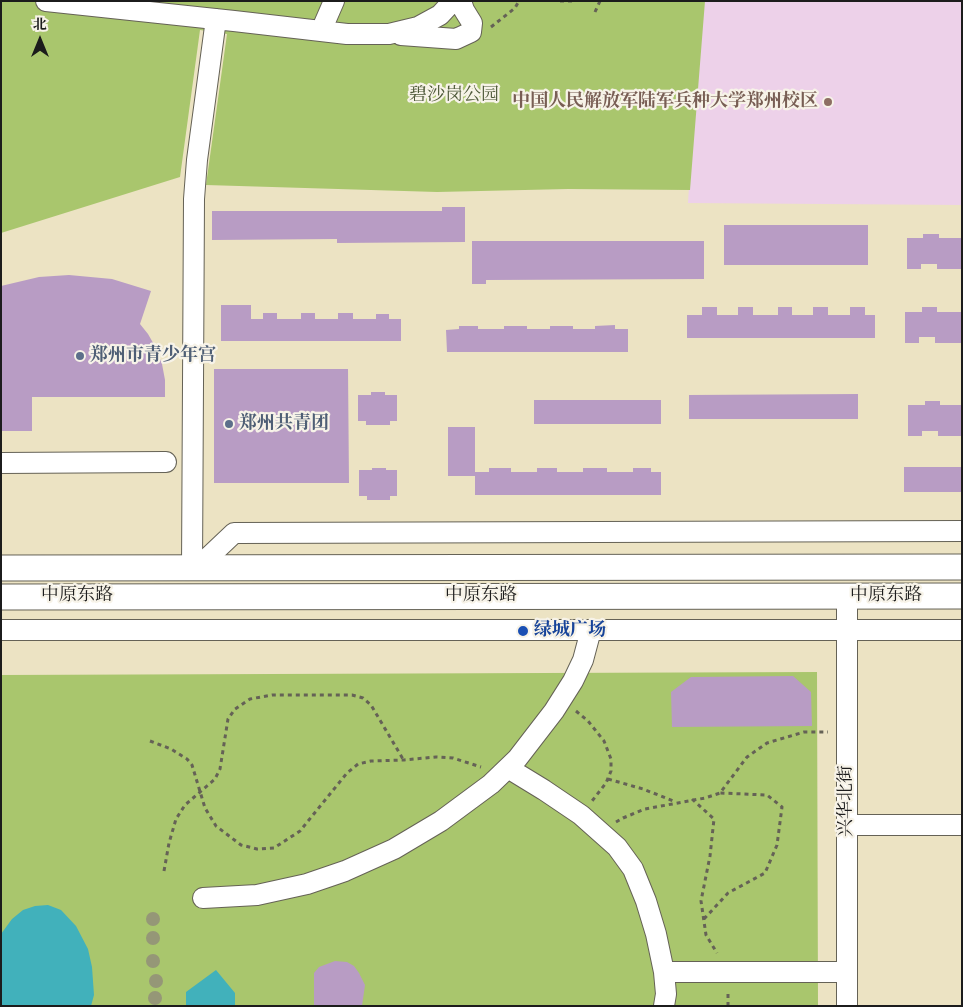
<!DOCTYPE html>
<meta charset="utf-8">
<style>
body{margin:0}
#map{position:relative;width:963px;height:1007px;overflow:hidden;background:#ece3c3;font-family:Alegreya,"Noto Serif SC",serif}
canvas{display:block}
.frame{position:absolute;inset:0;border:2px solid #1c1c1c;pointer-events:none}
.north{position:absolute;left:15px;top:15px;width:50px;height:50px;-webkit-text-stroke:4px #f7f3e8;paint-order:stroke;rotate:0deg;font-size:14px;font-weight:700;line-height:20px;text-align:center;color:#1c1c1c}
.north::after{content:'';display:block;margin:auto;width:18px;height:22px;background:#1c1c1c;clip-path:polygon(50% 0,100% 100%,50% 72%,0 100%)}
</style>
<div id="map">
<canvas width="963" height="1007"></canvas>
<div class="frame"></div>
<div class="north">北</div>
</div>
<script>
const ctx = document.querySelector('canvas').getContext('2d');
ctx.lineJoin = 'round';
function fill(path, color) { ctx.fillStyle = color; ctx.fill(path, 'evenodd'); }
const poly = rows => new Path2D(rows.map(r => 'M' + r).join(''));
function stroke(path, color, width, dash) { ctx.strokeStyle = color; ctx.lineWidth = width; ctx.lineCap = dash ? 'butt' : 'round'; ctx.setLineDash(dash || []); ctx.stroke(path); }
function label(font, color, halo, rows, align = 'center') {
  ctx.font = font + ' Alegreya,"Noto Serif SC",serif'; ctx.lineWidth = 4.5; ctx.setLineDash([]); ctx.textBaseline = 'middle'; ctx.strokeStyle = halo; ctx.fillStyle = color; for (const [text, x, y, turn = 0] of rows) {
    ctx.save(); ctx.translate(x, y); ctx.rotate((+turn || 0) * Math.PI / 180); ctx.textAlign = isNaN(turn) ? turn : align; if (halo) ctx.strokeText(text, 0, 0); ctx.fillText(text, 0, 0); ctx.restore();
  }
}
const built = poly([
 [701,1,962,1,962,205,688,203]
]);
const green = poly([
 [1,1,705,1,690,190,568,189,437,192,206,185,227,34,200,30,180,177,1,233],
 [817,672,818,1006,1,1006,1,675]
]);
const water = poly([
 [48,905,61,910,76,926,88,949,92,967,94,995,91,1006,1,1006,1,934,12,919,23,910,35,906],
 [216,970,235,993,235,1006,186,1006,186,992]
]);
const building = poly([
 [442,207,465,207,465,242,337,243,337,239,212,240,212,211,442,211],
 [724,225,868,225,868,265,724,265],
 [923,234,939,234,939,238,962,238,962,269,937,269,937,264,921,264,921,269,907,269,907,238,923,238],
 [472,241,704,241,704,279,486,280,486,284,472,284],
 [69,275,112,279,151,291,140,324,148,334,156,348,162,364,165,380,165,397,32,397,32,431,1,431,1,286,39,277],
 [221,305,251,305,251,319,263,319,263,313,277,313,277,319,301,319,301,313,315,313,315,319,338,319,338,313,353,313,353,319,376,319,376,314,389,314,389,319,401,319,401,341,221,341],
 [702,307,717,307,717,315,738,315,738,307,753,307,753,315,778,315,778,307,792,307,792,315,813,315,813,307,828,307,828,315,850,315,850,307,865,307,865,315,875,315,875,338,687,338,687,315,702,315],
 [922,307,937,307,937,312,962,312,962,343,935,343,935,337,919,337,919,343,905,343,905,312,922,312],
 [615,325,615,329,628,329,628,352,447,352,446,330,459,329,459,326,478,326,478,329,504,329,504,326,527,326,527,329,550,329,550,326,573,326,573,329,595,329,595,326],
 [214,369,348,369,349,483,214,483],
 [371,392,385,392,385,395,397,395,397,421,390,421,390,425,366,425,366,421,358,421,358,395,371,395],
 [858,394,858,419,689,419,689,395],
 [534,400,661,400,661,424,534,424],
 [925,401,940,401,940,405,962,405,962,436,938,436,938,431,922,431,922,436,908,436,908,405,925,405],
 [448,427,475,427,475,472,489,472,489,468,511,468,511,472,537,472,537,468,557,468,557,472,583,472,583,468,607,468,607,472,633,472,633,468,651,468,651,472,661,472,661,495,475,495,475,476,448,476],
 [904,467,962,467,962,492,904,492],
 [372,468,386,468,386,470,397,470,397,496,390,496,390,500,367,500,367,496,359,496,359,470,372,470],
 [793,676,811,692,812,726,672,727,671,692,691,677],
 [335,961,347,962,354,966,359,973,365,985,362,1006,314,1006,314,973,319,967]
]);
const path = poly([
 [560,1,573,1],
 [595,12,600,1],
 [491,27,515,8,519,1],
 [576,711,588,721,604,741,611,759,611,771,606,783,592,801],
 [150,741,171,749,187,759,192,765,205,808,216,826,241,845,257,849,274,848,300,831,347,773,358,764,371,761,404,760,436,757,453,758,481,767],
 [608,779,643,789,676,802],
 [692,799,714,819,710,856,701,901,706,935,717,953],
 [616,822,623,818,645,809,705,798,720,793,747,757,767,743,804,732,828,732],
 [164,871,169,843,176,819,185,805,215,779,220,769,228,719,235,709,250,699,272,695,352,695,363,698,371,705,403,759],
 [704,919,728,893,765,873,777,845,782,807,767,795,720,793],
 [728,1006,728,991]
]);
const minor = poly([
 [46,1,234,21,347,34,389,34,418,27,440,15,453,1],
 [321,31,334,1],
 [401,35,456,39,471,32,472,23,464,10,461,1],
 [1,463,166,462],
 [192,568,194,199,197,160,216,19],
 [197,568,234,533,962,531],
 [847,596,847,1006],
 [1,630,962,630],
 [508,768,544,790,581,815,617,847,633,869,646,901,656,934,664,972,666,994,664,1006],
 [847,825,962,825],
 [203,898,257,895,307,884,345,871,394,849,441,821,491,784,517,759,554,711,573,681,583,660,591,630],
 [664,972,847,972]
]);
const major = poly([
 [1,568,962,567],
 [1,597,962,596]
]);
const trees = [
 [153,919],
 [153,938],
 [153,961],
 [156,981],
 [155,998]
];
const markers = [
 [828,102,5,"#8d6e63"],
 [80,356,5,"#5c6f8a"],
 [229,424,5,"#5c6f8a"],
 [523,631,6,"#1a4fb4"]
];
const parkNames = [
 ["碧沙岗公园",454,96]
];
const educationNames = [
 ["中国人民解放军陆军兵种大学郑州校区",818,102]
];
const serviceNames = [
 ["郑州市青少年宫",90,356],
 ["郑州共青团",239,424]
];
const streetNames = [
 ["中原东路",77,596],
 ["中原东路",481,596],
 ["中原东路",886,596],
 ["兴华北街",847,801,-90]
];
const transitNames = [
 ["绿城广场",534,631]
];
fill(built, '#edd1e9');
fill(green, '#a9c66d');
fill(water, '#41b1bb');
fill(building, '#b89cc4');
stroke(minor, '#656256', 22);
stroke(major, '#656256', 27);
stroke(path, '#656256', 3, [4, 4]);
stroke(minor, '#fff', 20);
stroke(major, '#fff', 25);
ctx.fillStyle = '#959777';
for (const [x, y] of trees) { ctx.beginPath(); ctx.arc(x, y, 7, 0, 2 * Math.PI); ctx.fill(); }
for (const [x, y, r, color] of markers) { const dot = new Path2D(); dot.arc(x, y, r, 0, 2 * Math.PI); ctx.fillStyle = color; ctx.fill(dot); stroke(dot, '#f7f3e8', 2); }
label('18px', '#4d5838', '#f7f3e8', parkNames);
label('bold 18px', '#785e54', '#f7f3e8', educationNames, 'right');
label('bold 18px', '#4e5e75', '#f7f3e8', serviceNames, 'left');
label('18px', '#1c1c1c', '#f7f3e8', streetNames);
label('bold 18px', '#164399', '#f7f3e8', transitNames, 'left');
</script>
